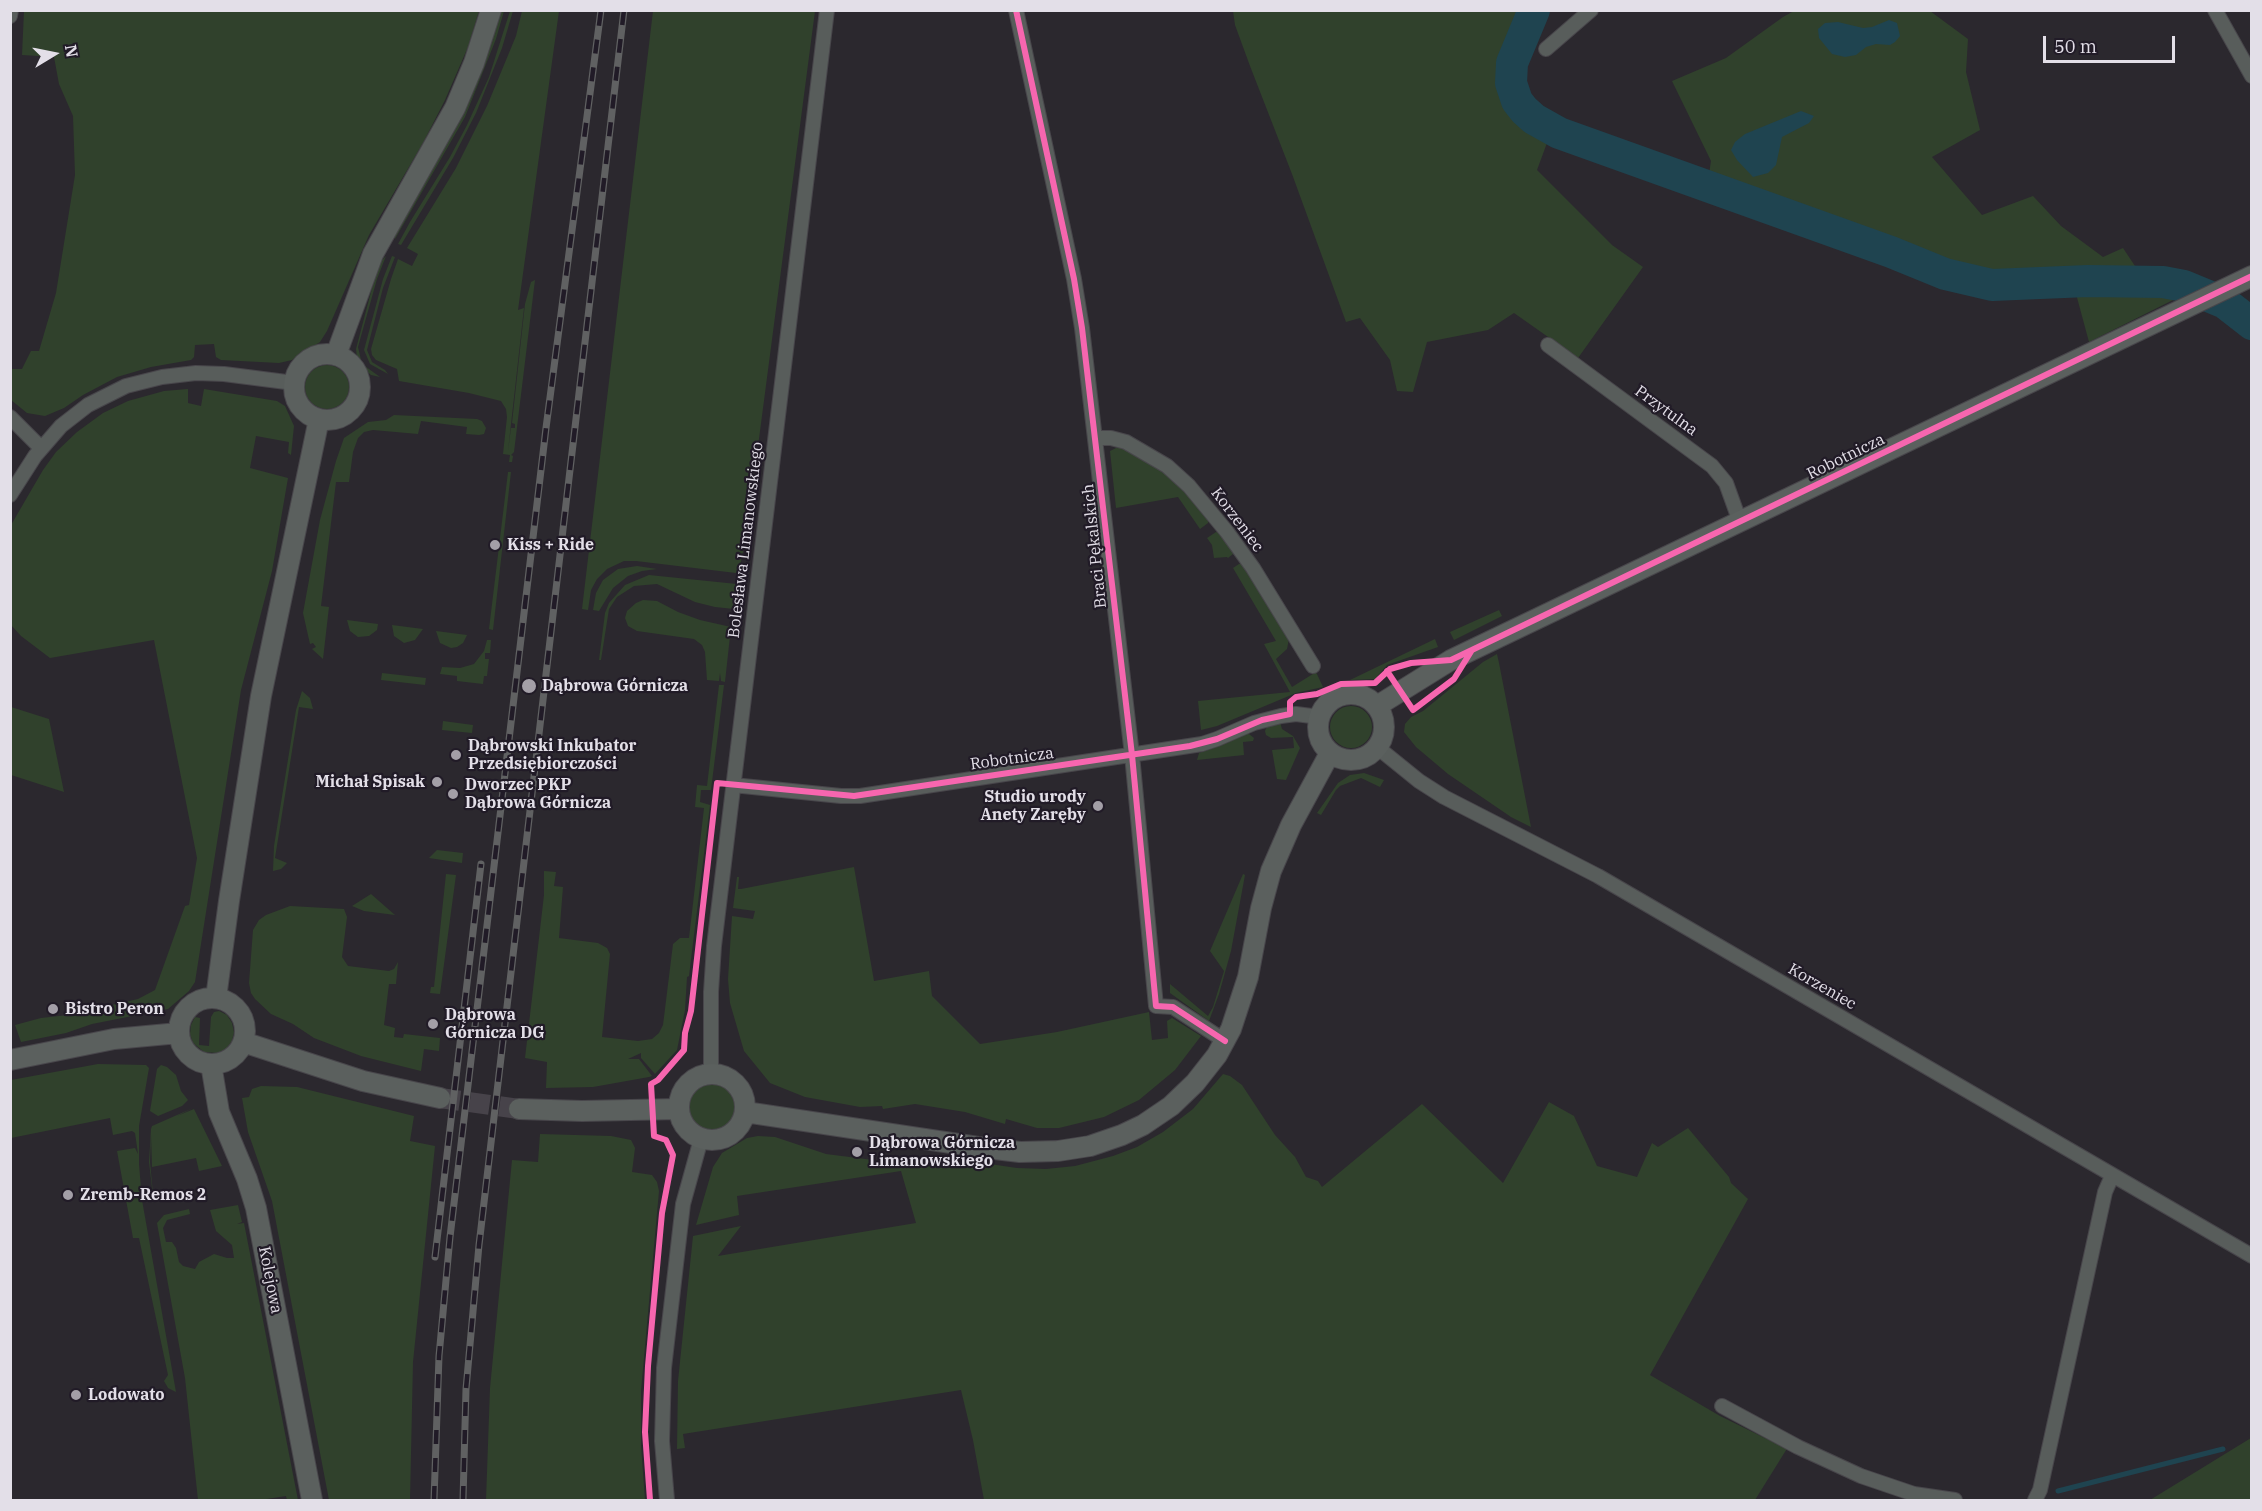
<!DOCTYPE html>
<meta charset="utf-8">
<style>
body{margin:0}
#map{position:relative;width:2262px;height:1511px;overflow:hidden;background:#2b282e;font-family:"IBM Plex Serif",serif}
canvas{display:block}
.frame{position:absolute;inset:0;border:12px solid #e3dfe8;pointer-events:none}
.north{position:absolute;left:24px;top:24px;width:60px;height:60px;-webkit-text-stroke:4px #211b27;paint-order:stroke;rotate:80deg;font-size:16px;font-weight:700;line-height:24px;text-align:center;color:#e3dfe8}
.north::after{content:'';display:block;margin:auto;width:21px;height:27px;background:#e3dfe8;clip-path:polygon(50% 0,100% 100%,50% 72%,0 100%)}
.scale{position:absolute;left:2043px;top:36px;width:132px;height:27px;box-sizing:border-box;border:3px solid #e3dfe8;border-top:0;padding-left:8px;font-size:18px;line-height:21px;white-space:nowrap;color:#e3dfe8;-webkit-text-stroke:4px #211b27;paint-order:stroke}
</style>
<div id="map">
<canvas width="2262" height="1511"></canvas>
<div class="frame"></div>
<div class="north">N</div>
<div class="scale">50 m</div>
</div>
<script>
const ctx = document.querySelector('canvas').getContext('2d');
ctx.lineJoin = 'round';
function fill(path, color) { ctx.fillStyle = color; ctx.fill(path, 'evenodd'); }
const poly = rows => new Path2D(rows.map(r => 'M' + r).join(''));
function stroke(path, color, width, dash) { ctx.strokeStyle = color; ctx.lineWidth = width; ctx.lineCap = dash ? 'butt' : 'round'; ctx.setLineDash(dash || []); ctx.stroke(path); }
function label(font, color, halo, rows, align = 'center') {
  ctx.font = font + ' "IBM Plex Serif",serif'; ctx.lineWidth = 4.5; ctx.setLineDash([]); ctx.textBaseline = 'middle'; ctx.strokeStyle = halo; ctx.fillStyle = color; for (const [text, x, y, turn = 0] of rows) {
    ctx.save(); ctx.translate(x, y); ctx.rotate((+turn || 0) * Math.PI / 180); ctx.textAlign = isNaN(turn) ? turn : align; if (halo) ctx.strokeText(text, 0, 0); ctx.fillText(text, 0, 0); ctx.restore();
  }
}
const green = poly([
 [24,11,24,10,479,11,468,47,445,100,423,143,369,235,327,331,320,342,292,360,279,363,221,360,216,357,214,344,195,345,194,357,191,360,151,367,117,377,83,395,64,408,45,416,27,413,11,400,11,369,22,369,31,351,39,351,56,293,75,175,73,116,59,84,54,57,22,55],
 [501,11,504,11,496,39,465,117,395,239,394,235,409,207,458,124,484,65],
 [510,11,513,11,502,48,476,113,453,158,401,245,398,244,410,222,450,157,467,125,489,77],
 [522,11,559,11,518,310,524,308,508,451,511,428,515,428,515,424,512,423,525,304,531,282,535,280,514,452,511,455,513,456,512,462,509,462,510,455,503,454,507,417,506,409,501,401,469,393,399,381,397,369,376,360,372,355,371,349,391,279,398,259,412,266,418,254,407,248,456,168,487,106,516,36],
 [653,11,815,11,746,538,739,571,736,573,636,561,624,561,607,569,597,579,591,590,588,610,582,609],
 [1233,11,1523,11,1510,44,1504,69,1507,95,1514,110,1541,130,1547,143,1537,170,1612,245,1643,267,1578,358,1514,313,1488,330,1427,342,1413,392,1397,391,1390,360,1360,318,1346,322,1292,174,1250,66,1235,25],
 [1794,11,1930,11,1968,39,1966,72,1980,130,1932,157,1982,215,2033,196,2061,226,2103,257,2123,248,2137,269,2197,281,2203,285,2089,342,2072,279,2005,277,1969,272,1775,201,1709,174,1711,161,1672,81,1726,58,1783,17],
 [386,256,377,279,358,347,362,364,380,377,371,375,364,369,357,358,356,349,376,273,381,261],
 [392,256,395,257,383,288,367,350,372,362,385,370,388,374,370,364,364,350,383,279],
 '305 387a22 22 0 1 1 44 0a22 22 0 1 1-44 0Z',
 [188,389,188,403,201,406,204,389,277,401,285,406,294,426,291,455,288,453,289,442,256,436,250,468,288,478,272,571,241,690,195,982,189,991,168,1009,92,1024,66,1033,21,1042,15,1025,41,1018,68,1015,138,999,155,990,185,906,189,905,197,858,154,640,50,658,21,636,11,625,11,525,43,470,56,452,77,432,103,413,128,401,164,391],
 [394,415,477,419,482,421,486,428,484,434,479,435,466,434,467,427,421,421,418,434,373,430,364,432,358,438,353,452,349,482,336,482,321,606,329,607,323,659,312,649,316,647,313,643,310,644,303,613,320,520,336,461,344,438,368,422,386,420],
 [1120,446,1173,477,1210,518,1208,523,1200,529,1178,497,1116,508,1110,451],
 [508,472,511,472,493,630,489,629],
 [1216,532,1221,532,1234,551,1233,554,1228,558,1227,557,1214,558,1212,545,1207,538],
 [1239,564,1244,564,1289,639,1287,649,1276,659,1292,687,1316,672,1323,687,1296,693,1217,726,1201,730,1198,701,1290,692,1264,644,1276,641,1233,568],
 [637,566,657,569,642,571,628,576,613,588,599,611,593,610,596,593,603,580,618,569],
 [649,575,737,584,734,609,715,607,695,602,657,584,634,586,617,597,609,609,601,660,599,660,605,613,609,603,625,585],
 [643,600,657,601,678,612,700,620,731,627,725,682,721,681,720,673,719,681,707,680,705,652,702,645,694,639,637,631,628,626,625,618,627,611,636,603],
 [1499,610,1502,616,1454,640,1450,632],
 [347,620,378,624,377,630,369,636,358,637,350,631],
 [392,625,423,629,415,640,404,643,394,636],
 [436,631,467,635,463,643,457,647,451,648,440,643],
 [1435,639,1438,647,1387,665,1375,679,1350,680],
 [487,640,491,640,490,653,485,653,485,659,489,659,487,676,484,676,483,684,457,681,457,676,440,674,442,667,460,668,474,664,484,651],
 [1497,654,1499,663,1531,827,1511,817,1448,774,1416,747,1404,732,1405,724,1411,717,1423,711,1483,662],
 [382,673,426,678,425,685,381,680],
 [719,685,724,685,711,790,701,790,700,802,710,805,689,976,687,977,685,1010,677,1050,655,1074,641,1058,641,1053,628,1059,639,1059,652,1076,649,1077,593,1087,546,1088,547,1062,525,1058,544,895,544,871,556,872,554,886,563,887,559,938,598,943,607,948,610,954,602,1037,638,1041,652,1039,659,1033,663,1025,673,944,680,938,689,938,704,808,695,807,697,785,707,786],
 [302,691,310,698,313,709,299,707,275,858,287,863,281,869,273,871,274,846,296,710],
 '1330 727a21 21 0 1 1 42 0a21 21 0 1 1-42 0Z',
 [11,707,49,719,64,792,11,775],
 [443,721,473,725,472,733,442,730],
 [1280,722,1282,729,1293,736,1300,748,1286,780,1277,779,1272,750,1294,748,1293,737,1271,738,1266,735,1265,731,1267,726],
 [1244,733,1249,734,1254,738,1253,741,1243,742,1244,755,1197,760,1199,753,1229,742],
 [1364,773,1384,780,1380,787,1361,778,1340,786,1336,790,1321,815,1317,813,1338,783,1350,775],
 [437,850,463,853,462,863,429,858],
 [854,867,874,981,929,971,932,996,980,1044,1057,1032,1149,1012,1152,1040,1168,1038,1167,1021,1172,1018,1201,1036,1175,1070,1139,1100,1104,1117,1059,1128,1037,1128,1006,1119,1005,1124,965,1112,915,1104,883,1109,882,1106,860,1107,805,1097,770,1083,744,1051,730,1003,728,979,732,916,753,919,755,911,733,908,737,877,739,877,738,889,741,889],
 [446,874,456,875,440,994,430,993,431,987,434,987],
 [1243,874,1245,875,1231,951,1219,994,1209,1021,1170,993,1170,984,1208,1016,1213,1007,1224,971,1210,951],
 [371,894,395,915,364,911,352,906],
 [290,906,344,909,347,917,342,957,348,966,389,971,394,969,398,962,396,984,389,984,384,1025,395,1028,394,1037,403,1038,404,1034,440,1038,439,1051,424,1049,421,1071,361,1056,314,1038,293,1024,271,1014,255,999,251,993,249,983,253,930,259,920,266,915],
 [219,1011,227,1015,232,1023,234,1032,232,1041,226,1049,218,1053,204,1052,193,1043,190,1034,191,1025,195,1017,200,1018,199,1045,209,1046,211,1017,214,1012],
 [98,1064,146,1065,149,1068,139,1126,139,1164,142,1200,176,1392,168,1388,164,1381,168,1375,139,1238,133,1238,117,1151,135,1148,138,1154,135,1133,132,1131,113,1135,110,1118,11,1138,11,1080],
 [161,1065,167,1067,176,1075,181,1091,188,1100,182,1106,158,1116,150,1111,157,1069],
 [1223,1074,1230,1076,1242,1085,1275,1135,1295,1157,1306,1177,1318,1181,1322,1187,1422,1104,1503,1183,1549,1102,1574,1116,1597,1166,1637,1177,1652,1143,1658,1147,1688,1128,1729,1177,1731,1183,1748,1199,1650,1375,1720,1416,1773,1442,1788,1447,1755,1500,984,1500,973,1440,961,1390,683,1434,685,1448,677,1449,678,1381,693,1236,741,1226,718,1256,916,1223,901,1171,737,1196,739,1215,696,1225,713,1167,722,1153,747,1138,758,1136,775,1137,826,1154,889,1162,935,1156,1017,1168,1046,1169,1075,1166,1113,1156,1137,1147,1163,1132,1193,1109],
 '689 1107a23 23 0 1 1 46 0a23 23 0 1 1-46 0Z',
 [261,1086,297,1087,414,1116,410,1141,435,1146,413,1362,410,1500,329,1500,272,1201,248,1132,242,1098,249,1097,252,1089],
 [193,1108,177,1116,194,1109,222,1166,199,1171,196,1158,152,1167,151,1135,150,1162,154,1204,149,1162,151,1129,152,1126],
 [540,1134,611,1136,631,1140,635,1148,632,1172,652,1175,657,1182,659,1191,641,1391,641,1445,645,1500,486,1500,490,1388,512,1160,538,1162],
 [238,1205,242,1222,237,1224,244,1223,298,1500,287,1500,286,1496,260,1500,198,1500,185,1378,157,1223,164,1215,189,1209,190,1214,167,1220,163,1228,166,1242,172,1242,176,1248,179,1262,183,1266,195,1269,199,1262,214,1254,227,1258,234,1258,232,1245,216,1231,210,1210],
 [2251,1438,2251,1500,2150,1500,2220,1457]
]);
const water = poly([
 [1889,20,1897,23,1900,36,1895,42,1890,45,1876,44,1866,47,1856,55,1845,57,1832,54,1819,38,1818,29,1825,23,1838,22,1863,28,1872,27],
 [1801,111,1814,116,1809,123,1782,137,1776,165,1768,173,1753,177,1737,160,1731,150,1735,142,1745,134]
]);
const stream = poly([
 [2058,1491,2223,1449]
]);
const river = poly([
 [1534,10,1512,63,1511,83,1517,101,1524,110,1534,119,1559,133,1891,252,1945,274,1992,285,2088,281,2163,282,2184,286,2225,303,2252,324]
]);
const secondaryTunnel = poly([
 [440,1098,519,1109]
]);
const street = poly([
 [1016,10,1074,279,1082,328,1132,755,1156,1006,1173,1007,1225,1041],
 [2215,10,2252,76],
 [10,16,11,10],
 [1546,49,1591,10],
 [1548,345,1712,466,1726,483,1740,522],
 [10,417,41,448],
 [1097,438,1111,438,1126,442,1167,466,1189,486,1227,532,1253,568,1313,666],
 [10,495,35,456,61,426,88,405,126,386,162,377,196,373,224,374,294,383],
 [1377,747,1419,781,1444,797,1598,876,2252,1256],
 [733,785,841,796,860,796,1202,744,1217,739,1254,723,1281,716,1296,714,1319,717],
 [711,1074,711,992,714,946,827,10],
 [1722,1406,1798,1447,1861,1476,1914,1494,1955,1500],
 [667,1500,662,1441,664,1368,683,1204,701,1139],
 [2035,1500,2040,1490,2105,1192,2112,1176]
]);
const secondary = poly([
 '294 387a33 33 0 1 1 66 0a33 33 0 1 1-66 0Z',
 [336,355,373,254,455,108,474,63,491,10],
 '1318 727a33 33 0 1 1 66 0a33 33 0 1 1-66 0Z',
 [1377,706,1451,660,2252,276],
 '179 1031a33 33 0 1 1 66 0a33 33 0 1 1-66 0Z',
 [216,998,229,901,261,696,319,419],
 [243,1042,363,1081,440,1098],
 [10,1060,114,1039,179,1033],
 [211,1064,219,1112,247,1179,256,1208,312,1500],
 '679 1107a33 33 0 1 1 66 0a33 33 0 1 1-66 0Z',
 [519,1109,582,1111,679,1109],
 [745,1112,978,1147,1020,1152,1058,1151,1090,1146,1122,1135,1143,1125,1171,1106,1195,1083,1217,1055,1231,1029,1248,977,1261,908,1271,871,1291,825,1330,753]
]);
const rail = poly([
 [435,1257,481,864],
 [434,1500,439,1356,450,1237,546,428,601,10],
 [463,1500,466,1389,479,1245,624,10]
]);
const cycleway = poly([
 [1016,10,1074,279,1082,328,1132,755,1156,1006,1173,1007,1225,1041],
 [1387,671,1413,710,1454,679,1472,650],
 [650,1500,645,1432,648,1366,662,1213,673,1155,666,1140,654,1136,651,1084,658,1080,684,1050,685,1033,691,1011,717,783,854,796,1190,746,1217,739,1262,720,1290,714,1290,702,1296,697,1317,694,1341,684,1375,683,1390,669,1411,663,1451,660,2252,276]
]);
const markers = [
 [495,545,6,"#a39fa7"],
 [529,686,8,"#a39fa7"],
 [456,755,6,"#a39fa7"],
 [437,782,6,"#a39fa7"],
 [453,794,6,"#a39fa7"],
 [1098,806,6,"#a39fa7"],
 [53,1009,6,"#a39fa7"],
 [433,1024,6,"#a39fa7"],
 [857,1152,6,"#a39fa7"],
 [68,1195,6,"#a39fa7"],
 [76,1395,6,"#a39fa7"]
];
const streetNames = [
 ["Przytulna",1666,411,36],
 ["Robotnicza",1846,457,-26],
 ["Korzeniec",1237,520,53],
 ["Bolesława Limanowskiego",746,540,-83],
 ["Braci Pękalskich",1095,546,-96],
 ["Robotnicza",1012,759,-8],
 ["Korzeniec",1822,987,30],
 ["Kolejowa",270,1280,79]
];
const poiNames = [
 ["Kiss + Ride",507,545],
 ["Dąbrowa Górnicza",542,686],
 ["Dąbrowski Inkubator",468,746],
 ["Przedsiębiorczości",468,764],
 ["Michał Spisak",425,782,"right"],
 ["Dworzec PKP",465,785],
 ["Dąbrowa Górnicza",465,803],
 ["Studio urody",1086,797,"right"],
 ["Anety Zaręby",1086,815,"right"],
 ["Bistro Peron",65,1009],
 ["Dąbrowa",445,1015],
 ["Górnicza DG",445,1033],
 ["Dąbrowa Górnicza",869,1143],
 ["Limanowskiego",869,1161],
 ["Zremb-Remos 2",80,1195],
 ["Lodowato",88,1395]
];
fill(green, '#30412c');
fill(water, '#1f4450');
stroke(stream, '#1f4450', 5);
stroke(river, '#1f4450', 32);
stroke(secondaryTunnel, '#47434a', 20, [20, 10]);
stroke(street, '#48464b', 16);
stroke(secondary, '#48464b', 22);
stroke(street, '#585d5b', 14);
stroke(secondary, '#5b605e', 20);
stroke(rail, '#606162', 7);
stroke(rail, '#211b27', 4.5, [14]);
stroke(cycleway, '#f766af', 6);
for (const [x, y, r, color] of markers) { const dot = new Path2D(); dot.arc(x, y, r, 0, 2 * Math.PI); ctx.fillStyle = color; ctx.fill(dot); stroke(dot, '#211b27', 2); }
label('16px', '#e3dfe8', '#211b27', streetNames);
label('bold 16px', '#e3dfe8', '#211b27', poiNames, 'left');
</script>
